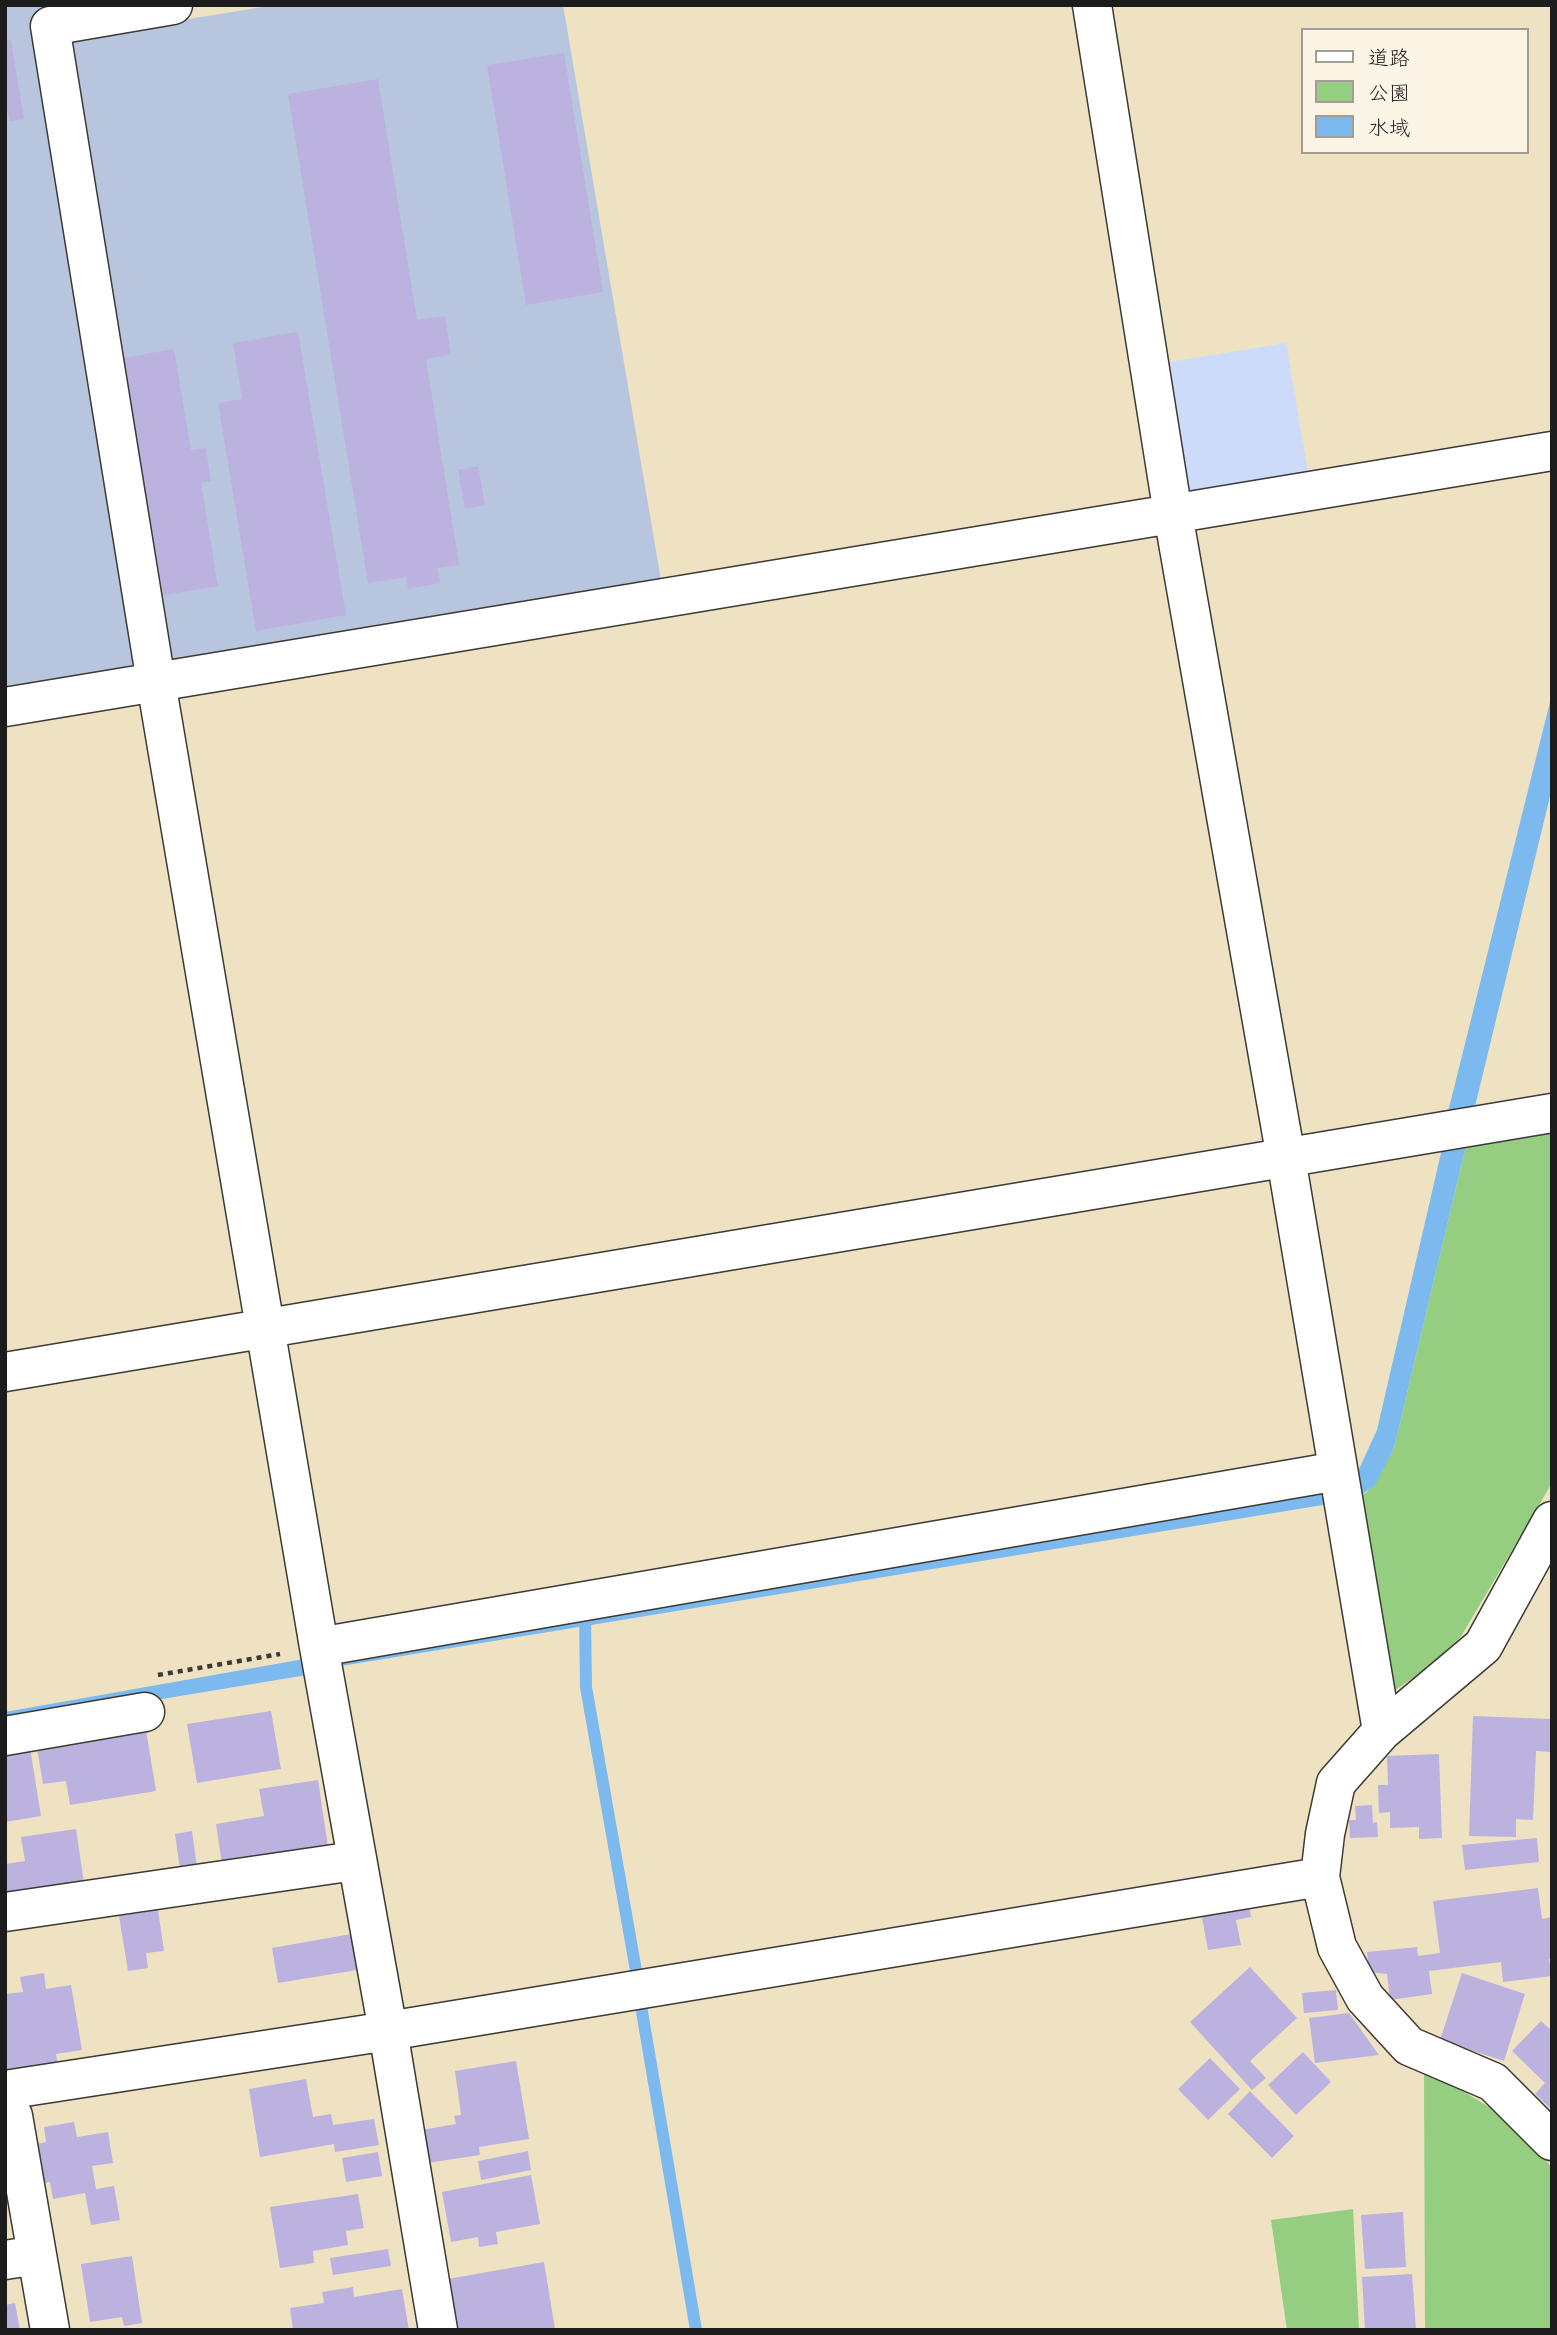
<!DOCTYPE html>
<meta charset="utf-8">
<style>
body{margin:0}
#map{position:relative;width:1557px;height:2335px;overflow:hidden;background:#efe2c3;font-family:"Shantell Sans","Klee One",sans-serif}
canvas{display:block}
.frame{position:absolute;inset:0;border:7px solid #1c1c1c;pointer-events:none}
.legend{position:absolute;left:1301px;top:28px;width:228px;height:126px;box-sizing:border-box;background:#fcf5e5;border:2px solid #a29e95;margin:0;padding:9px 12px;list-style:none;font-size:21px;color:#1c1c1c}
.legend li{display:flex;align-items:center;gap:14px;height:35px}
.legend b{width:35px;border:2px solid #a29e95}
</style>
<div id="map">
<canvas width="1557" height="2335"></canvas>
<div class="frame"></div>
<ul class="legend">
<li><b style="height:9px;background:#fff"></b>道路</li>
<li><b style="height:19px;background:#95ce81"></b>公園</li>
<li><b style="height:19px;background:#7cb9ef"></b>水域</li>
</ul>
</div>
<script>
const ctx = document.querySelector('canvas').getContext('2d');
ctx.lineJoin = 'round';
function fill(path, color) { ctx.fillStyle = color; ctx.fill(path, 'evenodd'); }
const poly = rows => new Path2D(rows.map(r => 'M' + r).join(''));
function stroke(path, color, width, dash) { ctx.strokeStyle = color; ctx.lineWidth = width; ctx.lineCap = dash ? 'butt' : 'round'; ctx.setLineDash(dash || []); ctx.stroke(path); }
const built = poly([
 [1286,343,1308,473,1184,494,1163,363]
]);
const industrial = poly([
 [5,5,59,5,65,39,275,5,563,5,661,580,5,691]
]);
const green = poly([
 [1552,1122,1552,1483,1460,1638,1422,1672,1388,1695,1356,1499,1367,1492,1394,1448,1468,1137],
 [1424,2068,1501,2114,1552,2167,1552,2330,1425,2330],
 [1353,2209,1359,2330,1287,2330,1271,2220]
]);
const water = poly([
 [1552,694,1552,788,1472,1119,1445,1124],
 [1468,1137,1394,1448,1375,1485,1356,1499,1353,1482,1377,1430,1444,1140],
 [1332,1484,1335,1503,335,1667,343,1649],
 [304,1659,313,1674,5,1725,5,1712]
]);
const stream = poly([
 [585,1616,586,1687,638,1982],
 [640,2000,696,2330]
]);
const building = poly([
 [11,40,24,119,10,121,5,102,5,41],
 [564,53,603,292,526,305,487,65],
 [378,79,417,320,445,316,451,355,426,359,459,565,437,568,440,583,408,589,406,577,368,583,288,94],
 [298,332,346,615,256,631,218,403,242,399,233,343],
 [174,349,191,450,206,448,211,481,201,483,218,586,163,595,123,358],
 [478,466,485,505,465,509,458,470],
 [271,1711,281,1769,197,1783,187,1724],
 [1473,1716,1552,1719,1550,1752,1536,1751,1533,1820,1516,1819,1516,1837,1469,1836],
 [146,1730,156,1791,70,1805,66,1781,43,1784,37,1748],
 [30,1748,41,1816,5,1822,5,1752],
 [1439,1754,1442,1838,1419,1839,1419,1827,1390,1828,1390,1812,1379,1813,1378,1785,1388,1785,1387,1756],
 [318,1780,328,1847,222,1864,216,1824,264,1816,259,1789],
 [1372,1805,1373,1823,1377,1822,1378,1837,1350,1838,1349,1820,1356,1820,1355,1806],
 [76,1829,84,1883,5,1896,5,1864,25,1861,21,1837],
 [192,1831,197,1867,180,1869,175,1834],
 [1537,1838,1539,1862,1465,1870,1462,1845],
 [1538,1888,1542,1919,1551,1917,1552,1959,1549,1959,1552,1976,1503,1982,1501,1962,1429,1971,1432,1994,1390,2000,1387,1974,1369,1972,1367,1952,1417,1947,1418,1956,1440,1953,1433,1901],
 [1249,1904,1251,1917,1236,1920,1241,1945,1208,1950,1201,1912],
 [158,1910,164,1951,146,1953,148,1968,128,1971,119,1916],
 [351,1934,357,1970,278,1983,272,1948],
 [1250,1967,1297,2018,1250,2061,1266,2078,1252,2090,1190,2022],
 [44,1973,46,1989,71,1985,82,2050,56,2054,58,2064,9,2079,5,2056,5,1994,23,1992,20,1977],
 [1462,1973,1525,1994,1504,2061,1440,2040],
 [1336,1990,1338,2010,1304,2013,1302,1993],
 [1349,2013,1379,2055,1315,2063,1309,2018],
 [1541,2021,1552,2031,1552,2110,1535,2094,1545,2083,1512,2051],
 [1303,2052,1331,2082,1296,2115,1268,2085],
 [1210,2058,1240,2089,1208,2120,1178,2089],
 [516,2061,529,2139,479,2147,480,2155,421,2164,416,2131,456,2124,454,2116,461,2115,455,2071],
 [306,2079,313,2117,331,2114,333,2125,374,2119,379,2145,335,2152,334,2144,260,2157,249,2089],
 [1250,2091,1294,2136,1272,2158,1228,2114],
 [74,2122,77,2137,108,2132,113,2163,92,2166,96,2189,114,2186,120,2220,91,2225,85,2193,53,2199,50,2182,43,2183,37,2144,46,2142,44,2127],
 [528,2151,531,2170,481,2180,478,2161],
 [378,2152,382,2176,346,2182,342,2158],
 [531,2175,540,2224,496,2232,498,2244,479,2247,478,2237,451,2242,442,2192],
 [358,2194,364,2228,346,2231,348,2245,313,2251,314,2263,280,2268,270,2207],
 [1403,2212,1406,2267,1365,2269,1361,2215],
 [388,2249,391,2266,333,2275,330,2258],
 [132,2256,142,2323,124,2326,122,2317,90,2322,81,2264],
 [544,2262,555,2329,451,2330,442,2280],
 [1412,2274,1416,2330,1365,2330,1362,2277],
 [353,2287,354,2297,402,2289,409,2330,293,2330,290,2308,324,2303,322,2292],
 [15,2303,20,2330,5,2330,5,2305]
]);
const path = poly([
 [158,1675,280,1654]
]);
const minor = poly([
 [173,5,50,26,156,682,319,1647,388,2031,438,2330],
 [1092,5,1173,514,1286,1158,1382,1731],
 [5,707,1552,451],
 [5,1372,1552,1113],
 [1552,1521,1483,1646,1382,1731,1336,1783,1325,1834,1320,1877,1337,1947,1365,1998,1409,2046,1493,2082,1552,2141],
 [319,1647,1338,1471],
 [5,1736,145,1712],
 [5,1912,341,1863],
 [5,2090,388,2031,1320,1877],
 [5,2109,13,2116,50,2330],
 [5,2260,37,2255]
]);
fill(built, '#ccdbf9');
fill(industrial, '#b8c5de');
fill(green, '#95ce81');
fill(water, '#7cb9ef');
stroke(stream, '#7cb9ef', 12);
fill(building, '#bcb2df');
stroke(minor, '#3c3a35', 41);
stroke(path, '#3c3a35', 4.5, [5, 5]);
stroke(minor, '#fff', 38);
</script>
